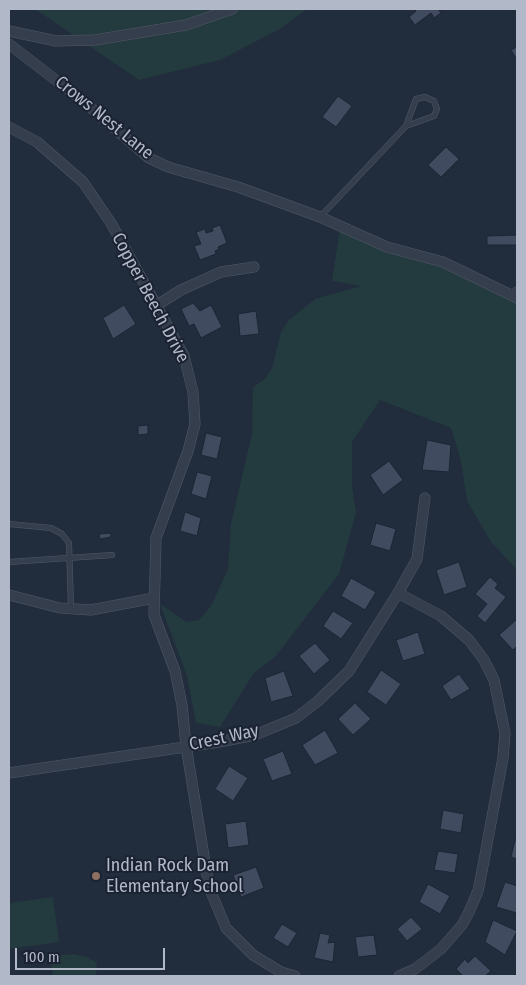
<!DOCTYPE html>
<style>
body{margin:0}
#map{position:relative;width:526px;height:985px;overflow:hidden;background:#212c3d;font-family:"Fira Sans Condensed",sans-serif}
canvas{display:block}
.frame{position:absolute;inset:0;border:10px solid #b1b9c9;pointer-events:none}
.scale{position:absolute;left:15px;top:948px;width:150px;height:22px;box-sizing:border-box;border:2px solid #b1b9c9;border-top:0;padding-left:6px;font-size:15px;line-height:18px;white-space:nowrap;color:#b1b9c9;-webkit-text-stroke:4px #1b2332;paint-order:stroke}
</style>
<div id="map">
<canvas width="526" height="985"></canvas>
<div class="frame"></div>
<div class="scale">100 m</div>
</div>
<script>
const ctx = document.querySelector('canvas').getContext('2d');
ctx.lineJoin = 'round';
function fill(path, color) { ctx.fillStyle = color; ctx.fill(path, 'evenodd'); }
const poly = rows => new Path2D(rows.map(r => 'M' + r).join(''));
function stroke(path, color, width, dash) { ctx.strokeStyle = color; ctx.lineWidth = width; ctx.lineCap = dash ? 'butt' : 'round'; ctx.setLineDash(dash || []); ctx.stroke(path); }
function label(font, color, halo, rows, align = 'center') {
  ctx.font = font + ' "Fira Sans Condensed",sans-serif'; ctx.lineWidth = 4; ctx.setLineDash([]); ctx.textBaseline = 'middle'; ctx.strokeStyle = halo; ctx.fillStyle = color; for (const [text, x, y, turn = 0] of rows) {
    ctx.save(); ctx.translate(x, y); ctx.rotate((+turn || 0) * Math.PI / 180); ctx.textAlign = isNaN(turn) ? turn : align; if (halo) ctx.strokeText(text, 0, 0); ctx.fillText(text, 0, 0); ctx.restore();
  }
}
const green = poly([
 [35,9,307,9,280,29,220,60,139,80],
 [340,228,443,262,517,303,517,570,491,542,467,501,461,461,451,428,380,400,352,442,352,486,356,513,339,574,276,656,254,673,220,727,196,723,187,676,160,604,187,622,199,620,211,606,228,569,231,524,252,433,253,387,265,379,272,368,281,332,289,320,315,299,361,286,332,281],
 [53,897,59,942,9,949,9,903],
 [73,954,87,957,97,963,96,976,53,976,50,956]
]);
const building = poly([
 [414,9,438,9,441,13,434,18,431,13,415,25,409,17,416,11,414,9],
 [517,47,517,60,511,50,517,47],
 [338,96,352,106,336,127,322,117,338,96],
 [446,147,459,159,441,177,428,165,446,147],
 [220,225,227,243,218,247,219,249,215,251,216,254,200,260,194,246,201,244,196,232,205,229,206,233,213,231,212,228,220,225],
 [517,235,517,245,487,245,487,236,517,235],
 [193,303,200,311,211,305,222,327,201,338,194,324,189,326,181,309,193,303],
 [124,305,136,324,113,339,103,318,124,305],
 [256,311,259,334,240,336,238,314,256,311],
 [148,425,148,434,138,435,138,426,148,425],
 [206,433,222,437,217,459,201,455,206,433],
 [427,440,451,445,449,472,422,470,427,440],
 [389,461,403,480,383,495,370,475,389,461],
 [197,472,212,476,206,499,191,494,197,472],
 [185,512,201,518,197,536,180,531,185,512],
 [376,523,396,529,390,551,370,545,376,523],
 [111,533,111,537,100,539,99,534,111,533],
 [459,562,467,587,444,595,436,570,459,562],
 [490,577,498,584,495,588,506,597,485,623,477,616,487,604,475,594,490,577],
 [351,578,376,592,365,610,341,596,351,578],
 [333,611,353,623,341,639,323,626,333,611],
 [517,619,517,646,513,650,499,635,517,619],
 [418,632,425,654,403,661,396,640,418,632],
 [315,643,330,660,314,674,299,656,315,643],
 [381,670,401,684,386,705,367,692,381,670],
 [284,671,293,696,271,702,265,678,284,671],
 [459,674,470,689,451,700,442,686,459,674],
 [355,703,371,719,353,735,338,719,355,703],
 [325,730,338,753,315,765,302,745,325,730],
 [283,751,292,774,272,781,263,759,283,751],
 [229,766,248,778,233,801,215,789,229,766],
 [443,810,464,814,461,833,440,829,443,810],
 [246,821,249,845,228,848,225,824,246,821],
 [515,840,517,841,517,859,511,857,515,840],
 [438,851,458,854,455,873,434,870,438,851],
 [256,867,264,888,241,897,233,875,256,867],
 [505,882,517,886,517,913,496,907,505,882],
 [428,884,450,896,440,914,419,902,428,884],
 [411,917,422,929,407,941,397,929,411,917],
 [493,920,517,931,505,955,485,942,493,920],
 [282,924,297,933,288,947,273,938,282,924],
 [320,933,330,935,328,943,335,942,333,962,314,958,320,933],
 [374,935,377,955,358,957,355,937,374,935],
 [475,956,491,971,485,976,463,976,456,969,465,959,468,963,475,956]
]);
const lane = poly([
 [320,217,406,126,434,116,437,109,434,101,425,97,416,99,406,126],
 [510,293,517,289],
 [9,524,51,528,62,534,69,543,71,608],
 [9,562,112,555]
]);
const street = poly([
 [9,31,56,41,95,40,186,25,232,9],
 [9,44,83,101,149,158,168,167,238,187,320,217,387,247,443,262,517,298],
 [9,127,37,142,83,182,111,223,184,356,193,392,195,424,188,451,156,538,154,615,175,671,182,705,186,746,209,887,226,928,253,955,281,972,295,976],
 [157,305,181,290,221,272,254,267],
 [398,593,441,616,469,640,484,660,494,680,505,733,503,758,482,871,478,891,469,912,462,925,441,949,415,969,399,976],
 [9,595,60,608,91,610,154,598],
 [9,773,219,742,255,735,296,718,318,701,349,671,398,593,417,559,425,498]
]);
const markers = [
 [96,876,5,"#8d6e63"]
];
const streetNames = [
 ["Crows Nest Lane",104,118,39],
 ["Copper Beech Drive",150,298,62],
 ["Crest Way",224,738,-12]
];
const poiNames = [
 ["Indian Rock Dam",106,866],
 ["Elementary School",106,887]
];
fill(green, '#233a3e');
fill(building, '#404b60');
stroke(building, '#1d2534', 1);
stroke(lane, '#515968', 6);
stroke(street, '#515968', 11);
stroke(lane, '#353e4d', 5);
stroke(street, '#353e4d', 10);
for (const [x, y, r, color] of markers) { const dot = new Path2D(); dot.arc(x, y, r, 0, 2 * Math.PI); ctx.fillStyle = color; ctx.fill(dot); stroke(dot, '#1b2332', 2); }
label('18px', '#b1b9c9', '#1b2332', streetNames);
label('18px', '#b1b9c9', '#1b2332', poiNames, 'left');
</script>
